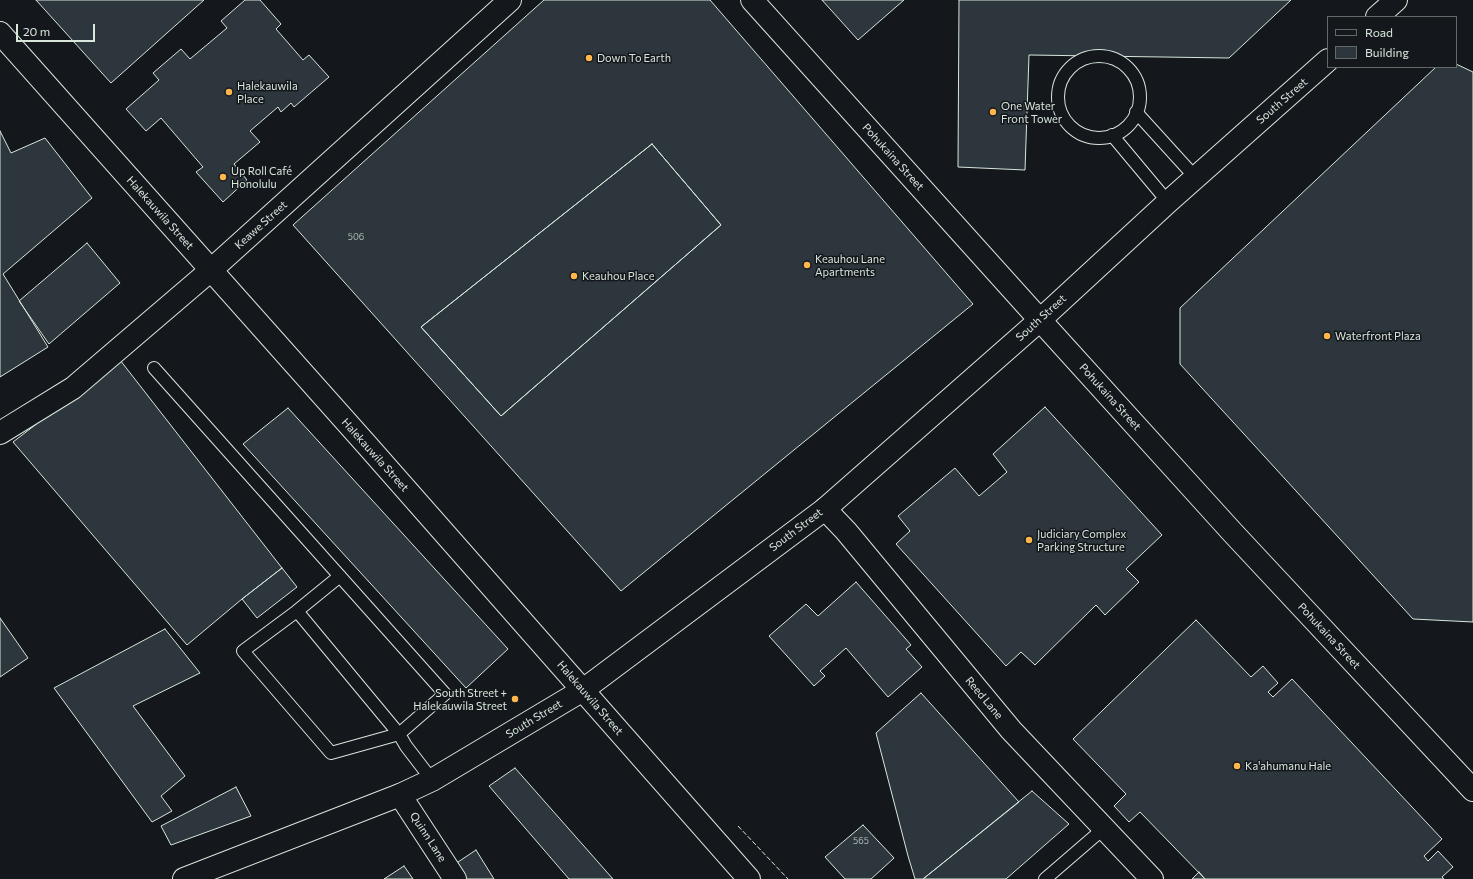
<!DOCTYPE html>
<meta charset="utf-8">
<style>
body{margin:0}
#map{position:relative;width:1473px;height:879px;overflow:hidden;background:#14181c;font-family:Commissioner,sans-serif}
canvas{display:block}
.legend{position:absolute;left:1327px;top:16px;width:130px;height:52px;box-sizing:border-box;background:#14181c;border:1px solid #626a69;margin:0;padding:5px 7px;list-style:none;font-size:12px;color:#d8e6dc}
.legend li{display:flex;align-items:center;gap:8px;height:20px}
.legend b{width:20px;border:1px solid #626a69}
.scale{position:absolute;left:16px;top:24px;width:79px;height:18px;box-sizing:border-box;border:2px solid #d8e6dc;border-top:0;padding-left:5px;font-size:12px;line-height:14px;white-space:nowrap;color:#d8e6dc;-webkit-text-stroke:3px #14181c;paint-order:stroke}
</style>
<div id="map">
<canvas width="1473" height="879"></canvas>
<ul class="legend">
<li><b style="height:5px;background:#14181c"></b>Road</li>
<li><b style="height:11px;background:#2c363c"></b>Building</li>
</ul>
<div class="scale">20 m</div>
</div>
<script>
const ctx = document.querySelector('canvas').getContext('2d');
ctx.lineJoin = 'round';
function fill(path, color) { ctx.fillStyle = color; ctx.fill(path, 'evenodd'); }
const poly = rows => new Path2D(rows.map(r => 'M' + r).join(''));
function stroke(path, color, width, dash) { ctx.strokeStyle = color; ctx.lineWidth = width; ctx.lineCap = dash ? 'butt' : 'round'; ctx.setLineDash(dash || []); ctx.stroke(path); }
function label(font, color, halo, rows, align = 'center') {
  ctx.font = font + ' Commissioner,sans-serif'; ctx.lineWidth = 3; ctx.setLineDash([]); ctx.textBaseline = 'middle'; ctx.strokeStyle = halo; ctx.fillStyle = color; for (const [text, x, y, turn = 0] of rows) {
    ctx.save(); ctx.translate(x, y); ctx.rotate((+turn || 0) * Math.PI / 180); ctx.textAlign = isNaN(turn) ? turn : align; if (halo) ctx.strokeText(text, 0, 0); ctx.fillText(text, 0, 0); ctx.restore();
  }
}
const building = poly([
 [36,0,204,0,111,83,36,0],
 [245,0,260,0,281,24,276,29,303,60,309,55,329,77,294,107,291,103,281,112,278,107,250,131,260,142,234,164,247,180,223,202,196,172,203,167,161,118,146,131,126,109,159,80,153,73,181,49,190,59,227,28,221,21,245,0],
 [544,0,710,0,973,304,621,591,293,225,544,0],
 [652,144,721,225,501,416,421,327,652,144],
 [822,0,904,0,858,40,822,0],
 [959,0,1291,0,1229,58,1029,55,1025,170,958,167,959,0],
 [1456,64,1473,72,1473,622,1413,619,1180,364,1180,308,1436,67,1456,67,1456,64],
 [0,131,11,153,45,138,92,198,3,274,48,347,0,377,0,131],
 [652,144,721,225,501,416,421,327,652,144],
 [87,243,120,283,49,344,19,301,87,243],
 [120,360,282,568,242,599,187,645,13,442,120,360],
 [1045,407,1162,535,1126,569,1139,582,1105,615,1096,605,1035,665,1021,652,1006,666,896,544,910,531,898,516,955,468,979,496,1007,472,993,454,1045,407],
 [288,408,508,649,466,688,243,444,288,408],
 [282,568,297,587,257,618,242,599,282,568],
 [856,582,911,645,906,649,922,667,888,697,846,648,820,671,825,676,814,686,769,636,806,604,818,616,856,582],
 [0,618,28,658,0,677,0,618],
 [1196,620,1251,677,1263,666,1278,683,1268,692,1273,697,1292,679,1442,839,1424,856,1428,861,1438,851,1453,867,1442,877,1444,879,1205,879,1140,812,1129,822,1114,806,1126,794,1073,739,1196,620],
 [165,629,200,673,133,706,185,776,161,796,172,811,152,822,54,688,165,629],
 [921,693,1019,802,923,879,915,879,908,856,876,733,921,693],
 [515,768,613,879,569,879,489,786,515,768],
 [236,787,251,816,171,845,161,826,236,787],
 [1032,791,1069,824,1006,879,923,879,1032,791],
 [863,825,894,858,871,879,845,879,825,857,863,825],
 [476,850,494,879,460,879,452,866,476,850],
 [404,866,413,879,384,879,404,866],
 [1199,872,1205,879,1192,879,1199,872]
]);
const service = poly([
 '1058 97a41 41 0 1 1 82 0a41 41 0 1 1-82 0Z',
 [1136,112,1195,177],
 [1112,135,1168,202],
 [154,368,445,694,399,734,331,753,243,651,297,611,399,734,406,746,432,780],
 [297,611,340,576],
 [1045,879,1103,829]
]);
const minor = poly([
 [0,433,73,388,211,270,510,0],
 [825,509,846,531,1011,730,1152,879],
 [400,795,455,879]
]);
const tertiary = poly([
 [752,0,1040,320,1233,533,1473,790],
 [0,33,366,444,749,879]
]);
const primary = poly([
 [1377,17,1396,0],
 [184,879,400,795,432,780,583,690,825,509,1040,320,1168,202,1328,60]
]);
const fence = poly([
 [738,826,788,879]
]);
const markers = [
 [589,58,4,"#ffb74d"],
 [229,92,4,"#ffb74d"],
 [993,112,4,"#ffb74d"],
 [223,177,4,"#ffb74d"],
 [807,265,4,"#ffb74d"],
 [574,276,4,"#ffb74d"],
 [1327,336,4,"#ffb74d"],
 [1029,540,4,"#ffb74d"],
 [515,699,4,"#ffb74d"],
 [1237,766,4,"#ffb74d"]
];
const numberNames = [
 ["506",356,237],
 ["565",861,841]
];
const poiNames = [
 ["Down To Earth",597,58],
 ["Halekauwila",237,86],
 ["Place",237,99],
 ["One Water",1001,106],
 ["Front Tower",1001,119],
 ["Up Roll Café",231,171],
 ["Honolulu",231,184],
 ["Keauhou Lane",815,259],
 ["Apartments",815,272],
 ["Keauhou Place",582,276],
 ["Waterfront Plaza",1335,336],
 ["Judiciary Complex",1037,534],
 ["Parking Structure",1037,547],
 ["South Street +",507,693,"right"],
 ["Halekauwila Street",507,706,"right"],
 ["Ka'ahumanu Hale",1245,766]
];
const streetNames = [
 ["South Street",1282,101,-41],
 ["Pohukaina Street",893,157,48],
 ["Halekauwila Street",160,213,48],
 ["Keawe Street",261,225,-42],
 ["South Street",1041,318,-42],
 ["Pohukaina Street",1110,397,48],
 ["Halekauwila Street",375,455,48],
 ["South Street",796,530,-37],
 ["Pohukaina Street",1329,636,47],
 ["Halekauwila Street",590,698,49],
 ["Reed Lane",984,698,50],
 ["South Street",534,719,-31],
 ["Quinn Lane",428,837,57]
];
fill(building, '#2c363c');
stroke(building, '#d8e6dc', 1);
stroke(service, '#d8e6dc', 14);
stroke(minor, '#d8e6dc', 24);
stroke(tertiary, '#d8e6dc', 24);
stroke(primary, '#d8e6dc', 24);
stroke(service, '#14181c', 12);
stroke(minor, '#14181c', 22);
stroke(tertiary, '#14181c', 22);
stroke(primary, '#14181c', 22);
stroke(fence, '#d8e6dc', 1, [5, 2]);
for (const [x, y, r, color] of markers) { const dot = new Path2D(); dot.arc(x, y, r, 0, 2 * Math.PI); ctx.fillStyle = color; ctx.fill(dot); stroke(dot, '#14181c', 1.5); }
label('9px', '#adbab4', null, numberNames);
label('11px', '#d8e6dc', '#14181c', poiNames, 'left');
label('11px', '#d8e6dc', '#14181c', streetNames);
</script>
